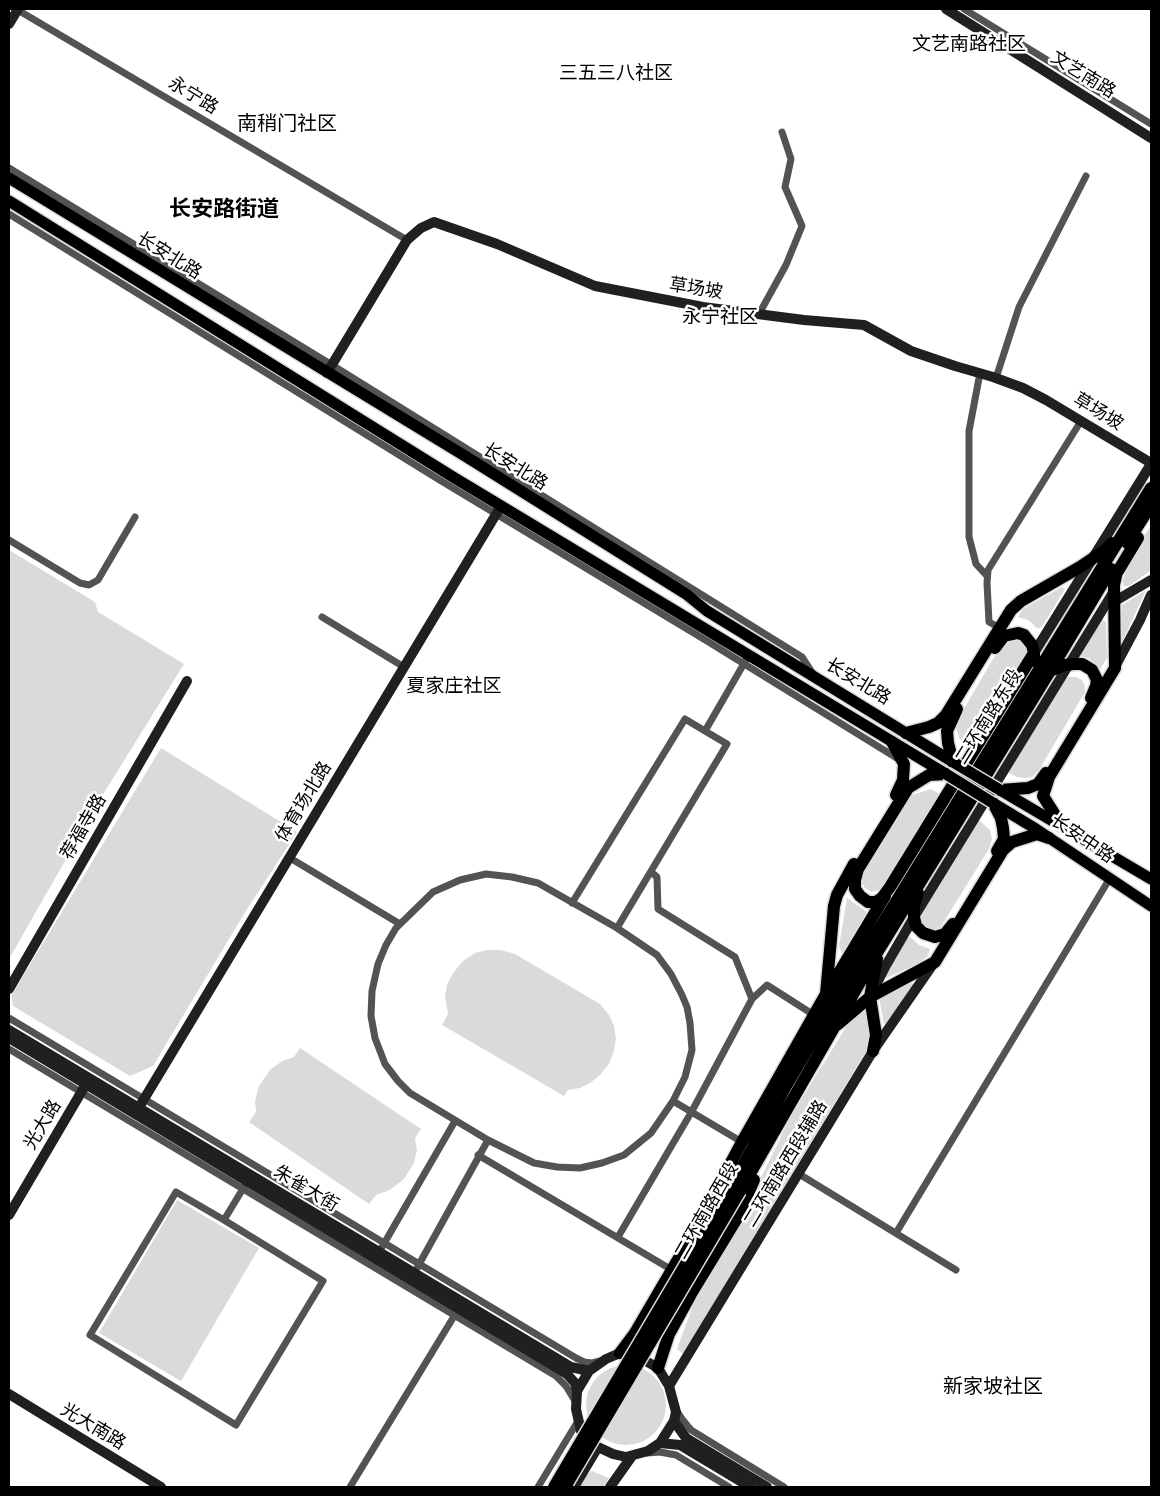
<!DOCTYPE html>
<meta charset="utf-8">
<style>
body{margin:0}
#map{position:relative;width:1160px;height:1496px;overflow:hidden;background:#fff;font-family:Arial,sans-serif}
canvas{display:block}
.frame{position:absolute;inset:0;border:10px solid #000;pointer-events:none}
</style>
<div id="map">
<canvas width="1160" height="1496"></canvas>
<div class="frame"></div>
</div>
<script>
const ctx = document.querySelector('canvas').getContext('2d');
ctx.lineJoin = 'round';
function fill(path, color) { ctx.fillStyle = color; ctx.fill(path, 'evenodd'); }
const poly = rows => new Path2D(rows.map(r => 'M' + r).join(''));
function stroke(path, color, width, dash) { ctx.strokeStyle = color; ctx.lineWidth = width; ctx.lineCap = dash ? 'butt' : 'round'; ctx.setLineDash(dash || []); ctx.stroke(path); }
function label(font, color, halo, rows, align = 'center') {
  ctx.font = font + ' Arial,"Noto Sans SC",sans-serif'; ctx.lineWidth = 5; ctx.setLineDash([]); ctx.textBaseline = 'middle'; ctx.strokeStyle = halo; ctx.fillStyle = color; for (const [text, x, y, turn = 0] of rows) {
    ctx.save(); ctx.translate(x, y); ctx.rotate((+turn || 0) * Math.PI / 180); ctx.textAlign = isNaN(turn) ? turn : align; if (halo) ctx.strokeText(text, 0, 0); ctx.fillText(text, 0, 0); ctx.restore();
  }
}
const green = poly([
 [1151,525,1151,570,1129,586,1123,586,1123,580,1129,561],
 [9,550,95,602,98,612,184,664,102,796,9,959],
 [1062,587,1065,589,1042,627,1039,628,1035,627,1033,624,1028,620,1018,617,1023,609],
 [1146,590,1121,645,1122,605],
 [1102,619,1106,622,1107,658,1100,669,1089,658,1080,656],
 [1020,638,1029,651,969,750,963,745,959,737,956,727,962,712,1003,642],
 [1068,677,1076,677,1082,680,1085,686,1085,692,1039,770,1032,777,1025,778,1017,777,1007,772,1062,681],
 [161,748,297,832,244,914,153,1066,130,1076,13,1006,11,996],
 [931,789,941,795,882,889,872,892,865,888,862,883,863,870,912,795],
 [978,819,990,830,992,839,989,849,940,928,929,930,924,927,920,921,920,913],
 [847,898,867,912,842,954,839,946],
 [910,937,919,945,930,949,928,956,919,963,886,978,884,974,906,938],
 [487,950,501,950,515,954,600,1004,609,1015,614,1026,616,1038,614,1051,609,1064,600,1075,590,1083,580,1088,568,1090,564,1096,442,1025,448,1014,445,997,447,985,453,973,463,961,475,953],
 [909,982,915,985,884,1025,879,997],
 [868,1005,870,1045,683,1354,677,1349,696,1297,737,1227,791,1116,846,1027],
 [300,1048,421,1129,415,1138,417,1150,414,1163,404,1179,390,1190,376,1195,369,1204,249,1122,256,1112,255,1101,259,1086,270,1070,282,1061,294,1057],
 [177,1200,259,1248,181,1381,99,1333],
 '586 1405a40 40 0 1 1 80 0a40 40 0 1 1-80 0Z',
 [592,1471,609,1478,603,1487,577,1487,583,1477]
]);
const street = poly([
 [16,9,407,240],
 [964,9,1151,124],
 [9,168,332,365,802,657,813,674],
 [9,214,438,479,707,641,900,760],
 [759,314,786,265,802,226,785,187,791,159,782,132],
 [980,373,969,431,969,537,976,564,987,576],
 [996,378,1019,307,1086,176],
 [9,540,80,583,89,585,98,580,135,517],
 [322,617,404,667],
 [1000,628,989,622,987,583,988,570,1081,421],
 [290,858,400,924],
 [486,874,512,877,538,883,617,928,657,955,671,974,682,995,687,1007,690,1023,692,1050,685,1077,673,1101,651,1133,624,1155,602,1163,580,1168,557,1167,534,1163,488,1140,410,1093,398,1081,385,1064,375,1038,371,1016,372,991,378,964,386,945,396,928,433,892,460,880,486,874],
 [572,903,685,719,705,731,746,660],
 [617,928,727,744,705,731],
 [752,999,767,985,814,1015],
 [9,1018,576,1358,584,1362,592,1363,600,1361],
 [9,1049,556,1376,566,1386,575,1401],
 [673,1101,742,1142],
 [478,1155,672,1270],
 [799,1174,956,1270],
 [224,1220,323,1281,236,1425,90,1335,176,1192,224,1220,247,1182],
 [896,1233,1110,878],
 [618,1237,692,1111,752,999,735,957,658,909,657,877,651,872],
 [382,1247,455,1121],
 [417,1268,488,1140],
 [676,1410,682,1419,691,1430,784,1487],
 [647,1453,660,1452,676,1455,729,1487],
 [350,1487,456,1313],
 [538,1487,578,1421]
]);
const secondary = poly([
 [946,9,1151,138],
 [9,24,18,9],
 [327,373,407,240,421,228,434,222,497,244,595,286,703,307,804,320,864,325,911,351,955,366,993,377,1023,388,1046,400,1151,463],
 [1110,604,1151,580],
 [1034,653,1151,464],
 [1115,667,1140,620,1151,595],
 [875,987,885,967,914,917,1114,591],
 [9,989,187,681],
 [9,1030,571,1367,589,1371],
 [9,1038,567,1374,575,1383,577,1391],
 [135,1114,501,506],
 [9,1215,89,1079],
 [620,1353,637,1356,658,1368,669,1386,676,1412,674,1421,660,1443,648,1451,626,1457,613,1454,598,1447,587,1440,581,1431,576,1409,577,1391,589,1371,606,1359,620,1353],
 [669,1386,873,1051,934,963],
 [9,1394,161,1487],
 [674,1421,686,1438,767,1487],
 [660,1443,680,1445,750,1487],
 [574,1487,598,1447],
 [610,1487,632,1456]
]);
const primary = poly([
 [9,178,465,456,686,594,707,611,953,762],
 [9,201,453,477,946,774],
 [1000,790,1151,879],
 [993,803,1036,829,1151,906]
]);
const highway = poly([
 [1127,543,1151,505],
 [1112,581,1138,538],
 [995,648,1004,636,1018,633,1024,635,1032,645,1034,653,1034,661],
 [1050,671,1065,665,1074,664,1082,664,1092,670,1097,680,1096,686,1091,698],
 [906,733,929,727,938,723,946,715,1011,610,1021,601,1080,567,1104,551,1112,543],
 [892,742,904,764,903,780,896,795],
 [953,762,948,743,947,731,957,709],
 [946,774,929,775,908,788,858,869,855,880,855,889,860,896,868,902,876,902,882,898,890,887,1034,653],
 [1000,790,1028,788,1038,784,1046,773],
 [993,803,1001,818,1003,828,1004,839,997,851],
 [1062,826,1043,796,1049,777,1115,668,1114,585,1116,576],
 [918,893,914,906,914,917,916,926,923,933,935,937,945,934,953,924],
 [834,981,885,896],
 [826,994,834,906,837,895,854,864],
 [837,1025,870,997,935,962,1003,850,1012,842,1037,834,1049,838],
 [873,1051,876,1035,870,997,877,959],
 [732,1186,786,1086,857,965,1151,488],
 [740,1191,878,951,1050,671,1111,569],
 [620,1353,635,1333,690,1239,742,1142,826,994,848,974],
 [658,1368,669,1334,691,1294,739,1215,754,1180]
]);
const primaryBridge = poly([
 [953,762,1000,790],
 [946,774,993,803]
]);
const highwayBridge = poly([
 [554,1487,732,1186],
 [565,1487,740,1191]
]);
const streetNames = [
 ["文艺南路",1083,75,32],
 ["永宁路",193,96,31],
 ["长安北路",169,256,32],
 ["草场坡",696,289,9],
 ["草场坡",1098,412,31],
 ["长安北路",515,467,32],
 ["长安北路",858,682,31],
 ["二环南路东段",989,717,-58],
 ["体育场北路",304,802,-59],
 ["荐福寺路",84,827,-60],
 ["长安中路",1082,839,34],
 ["光大路",43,1125,-59],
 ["二环南路西段辅路",786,1164,-59],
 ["朱雀大街",306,1189,31],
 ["二环南路西段",707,1211,-60],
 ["光大南路",93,1427,31]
];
const neighbourhoodNames = [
 ["文艺南路社区",969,45],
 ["三五三八社区",616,74],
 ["永宁社区",720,318],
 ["夏家庄社区",454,687]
];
const quarterNames = [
 ["南稍门社区",287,124],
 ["新家坡社区",993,1387]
];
const districtNames = [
 ["长安路街道",224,210]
];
fill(green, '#dadada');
stroke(primary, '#dbdbdb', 14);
stroke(highway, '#dbdbdb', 15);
stroke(street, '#535353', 7);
stroke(secondary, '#202020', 10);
stroke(primary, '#000', 11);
stroke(highway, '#000', 12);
stroke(primaryBridge, '#dbdbdb', 14, []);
stroke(highwayBridge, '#dbdbdb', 15, []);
stroke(primaryBridge, '#000', 11);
stroke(highwayBridge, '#000', 12);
label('18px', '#000', '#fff', streetNames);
label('19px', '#000', '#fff', neighbourhoodNames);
label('20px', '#000', '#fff', quarterNames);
label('bold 22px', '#000', '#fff', districtNames);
</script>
